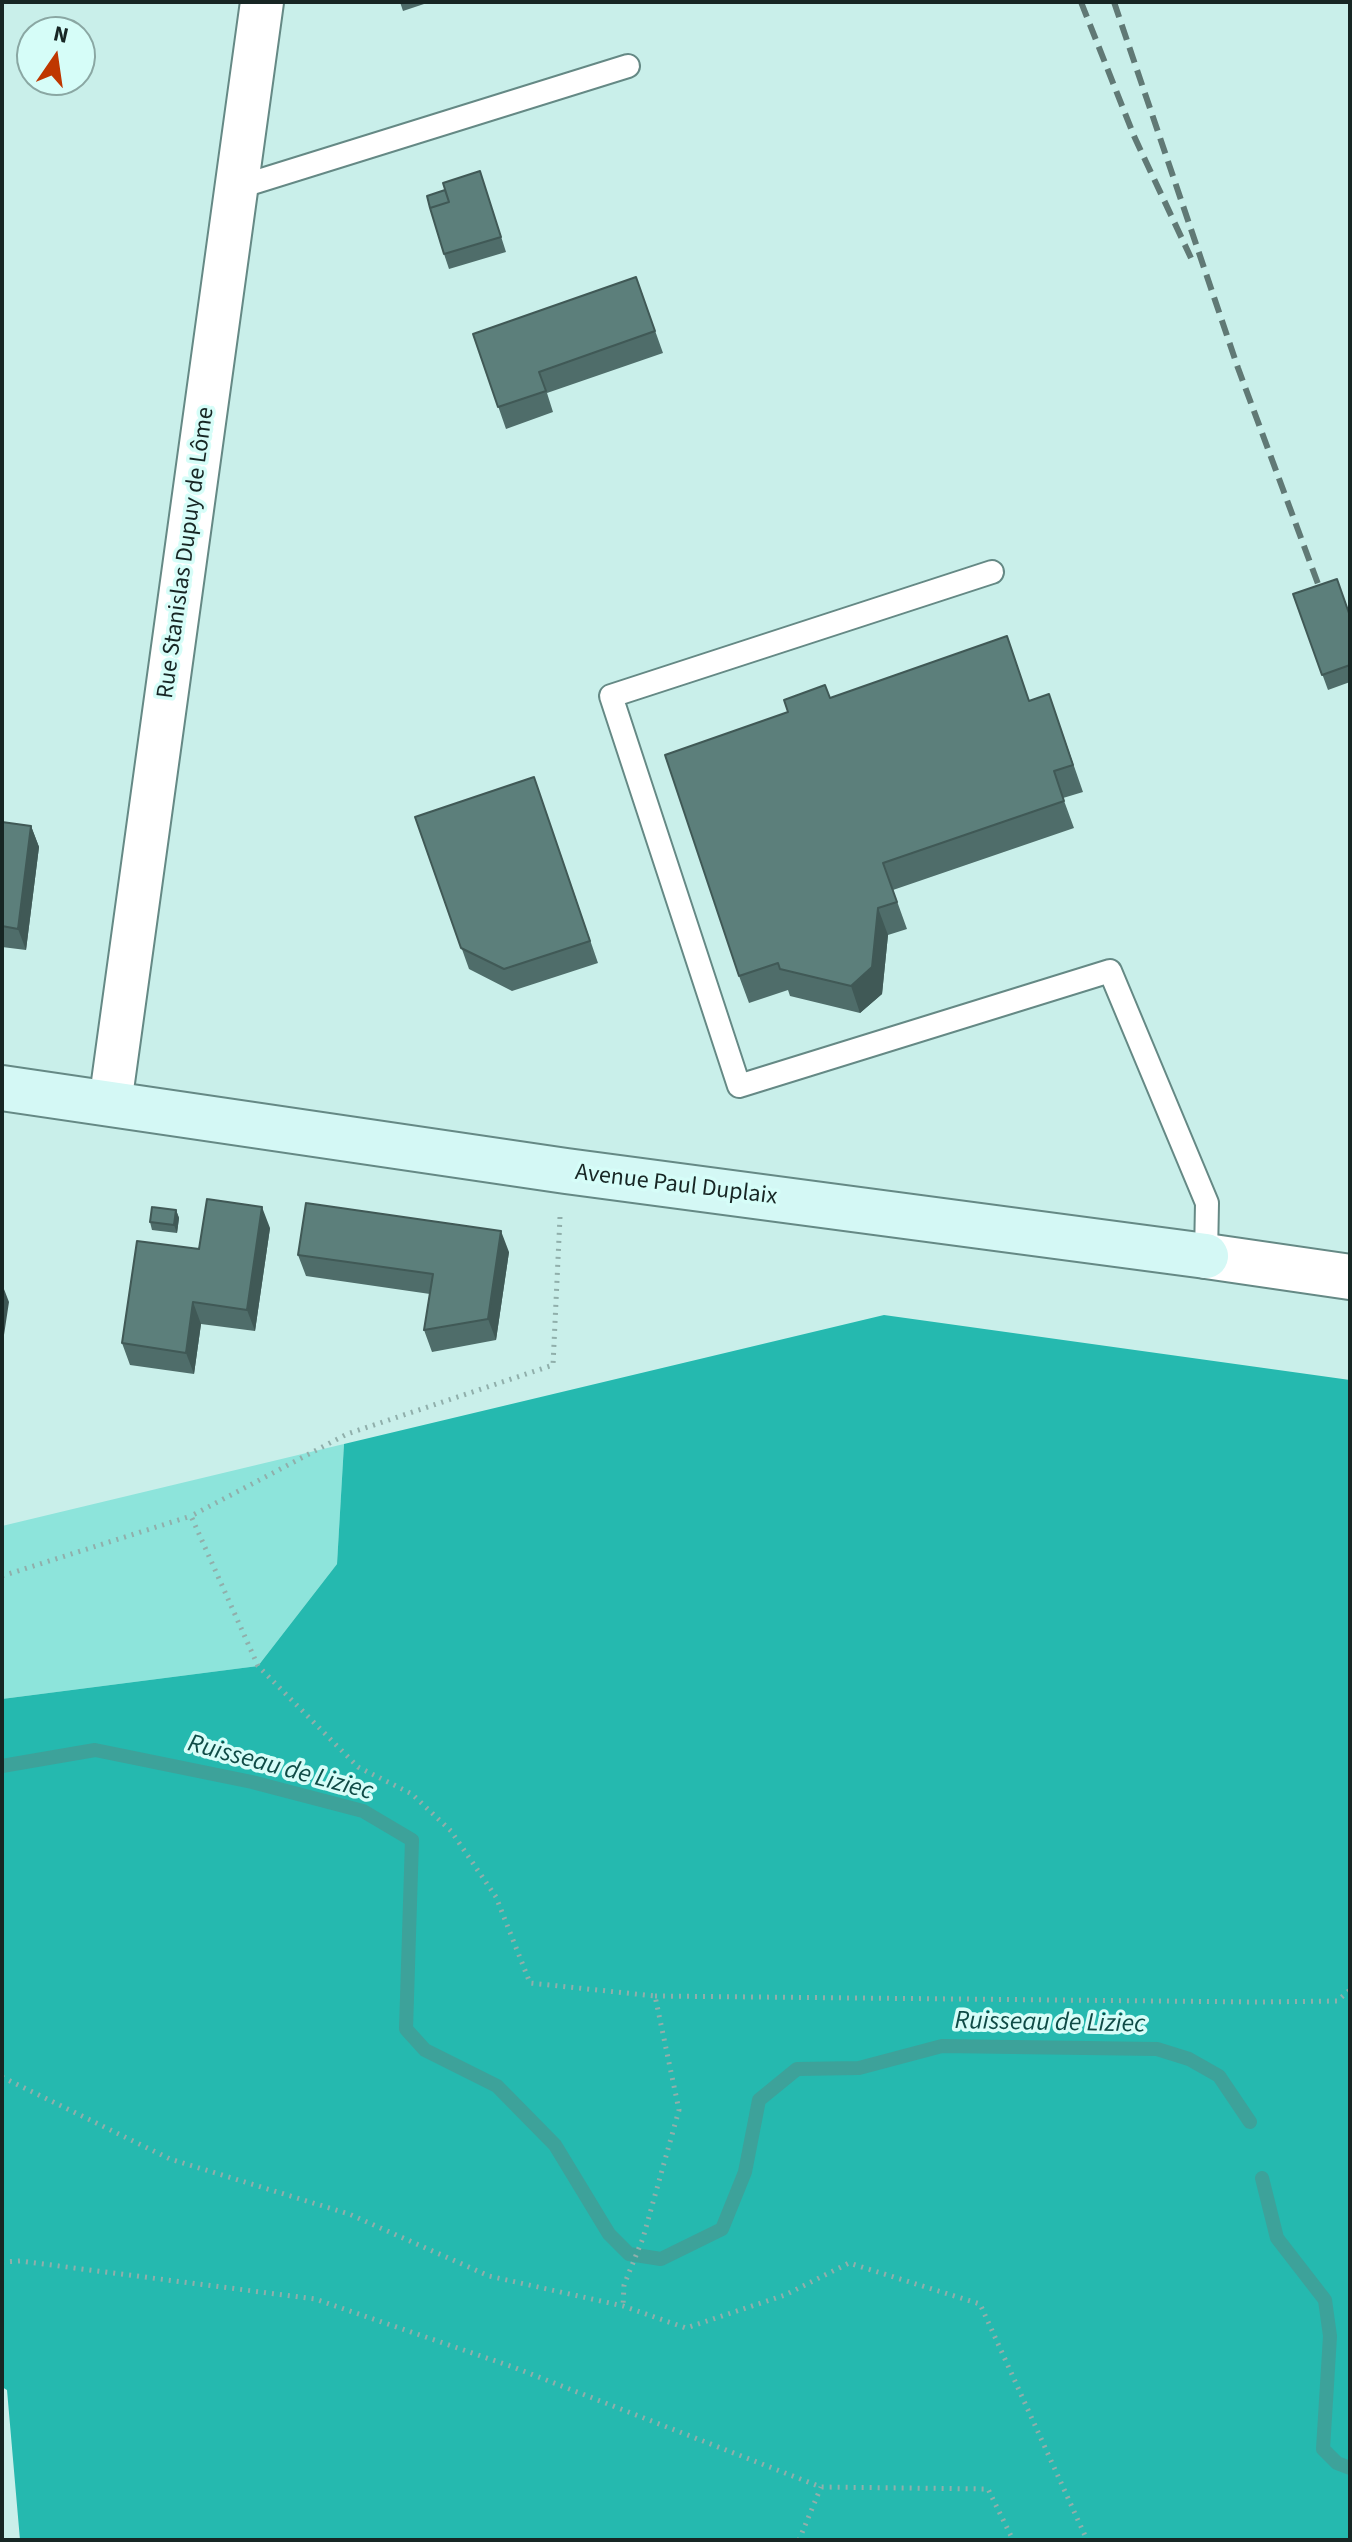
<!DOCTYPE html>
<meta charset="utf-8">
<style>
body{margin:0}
#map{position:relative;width:1352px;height:2542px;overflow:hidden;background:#c9efea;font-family:"Source Sans 3",sans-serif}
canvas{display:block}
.frame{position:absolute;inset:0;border:4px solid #172624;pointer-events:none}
.north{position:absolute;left:16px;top:16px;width:80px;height:80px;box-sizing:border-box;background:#d6fdf8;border:2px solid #8aa7a3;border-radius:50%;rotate:13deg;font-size:22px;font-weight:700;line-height:32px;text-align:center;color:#172624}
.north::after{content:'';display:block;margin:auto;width:28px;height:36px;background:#bf3700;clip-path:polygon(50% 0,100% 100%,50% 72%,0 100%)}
</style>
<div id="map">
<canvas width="1352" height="2542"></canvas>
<div class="frame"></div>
<div class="north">N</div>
</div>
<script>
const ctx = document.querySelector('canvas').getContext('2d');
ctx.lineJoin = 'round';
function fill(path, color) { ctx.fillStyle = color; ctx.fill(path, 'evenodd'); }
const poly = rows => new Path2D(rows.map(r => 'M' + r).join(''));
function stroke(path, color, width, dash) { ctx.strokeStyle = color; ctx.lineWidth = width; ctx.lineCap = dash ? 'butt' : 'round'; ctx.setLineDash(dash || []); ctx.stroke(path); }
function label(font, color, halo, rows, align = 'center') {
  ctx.font = font + ' "Source Sans 3",sans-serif'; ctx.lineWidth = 7; ctx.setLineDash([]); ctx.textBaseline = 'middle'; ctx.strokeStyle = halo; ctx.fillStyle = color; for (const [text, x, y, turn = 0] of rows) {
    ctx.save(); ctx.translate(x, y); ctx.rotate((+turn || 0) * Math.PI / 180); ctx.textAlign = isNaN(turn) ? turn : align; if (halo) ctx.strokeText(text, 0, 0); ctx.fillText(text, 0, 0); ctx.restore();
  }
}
const green = poly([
 [344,1444,337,1564,258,1666,2,1699,2,1526]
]);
const forest = poly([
 [884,1315,1350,1380,1350,2540,20,2540,7,2390,2,2387,2,1699,258,1666,337,1564,344,1444]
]);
const stream = poly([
 [2,1766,95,1750,252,1782,363,1811,412,1840,406,2029,425,2050,497,2086,555,2145,609,2234,629,2254,661,2259,722,2229,745,2172,759,2100,797,2069,859,2068,942,2046,1157,2049,1189,2059,1219,2076,1250,2122],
 [1262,2178,1277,2238,1325,2300,1330,2336,1323,2449,1337,2463,1350,2468]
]);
const path = poly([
 [560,1217,553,1365,347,1434,191,1516,258,1666,358,1767,412,1794,451,1831,496,1897,530,1983,655,1996,679,2110,643,2238,624,2285,623,2306],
 [2,1576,191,1516],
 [655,1996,1259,2002,1337,2001,1350,1990],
 [2,2077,170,2159,349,2214,489,2276,623,2306,686,2328,785,2295,849,2263,980,2304,1087,2540],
 [2,2262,20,2261,315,2299,513,2367,821,2487,988,2489,1013,2540],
 [799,2540,821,2487]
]);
const service = poly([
 [236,188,628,66],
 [992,572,611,696,739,1086,1110,971,1207,1203,1206,1256]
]);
const minor = poly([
 [110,1104,262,2]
]);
const tertiary = poly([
 [1206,1256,1350,1277]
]);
const secondary = poly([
 [2,1088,566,1171,1206,1256]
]);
const rail = poly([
 [1081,2,1134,136,1191,258],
 [1114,2,1238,368,1324,600]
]);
const wall = poly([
 [400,2,430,2,403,11],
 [480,171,506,252,449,269,444,254,445,190],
 [636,277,663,353,547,393,553,412,506,429,473,334],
 [1293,594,1350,615,1350,682,1328,690],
 [1049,694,1083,792,1063,798,1074,828,893,890,907,929,888,935,882,994,860,1013,790,996,788,990,749,1003,739,976,788,712,830,698,1030,701],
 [534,777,598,963,512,991,469,969,415,817],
 [2,822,31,826,39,847,26,950,2,947],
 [176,1210,179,1218,177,1233,152,1230,150,1222],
 [270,1228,255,1331,201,1324,194,1374,130,1365,122,1343,199,1249],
 [509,1252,496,1340,432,1352,424,1330,430,1294,306,1276,298,1255]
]);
const shadedWall = poly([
 [31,826,39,847,26,950,18,929],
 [878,908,888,935,882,994,860,1013,851,986],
 [262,1207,270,1228,255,1331,247,1310],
 [176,1210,179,1218,177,1233,174,1225],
 [501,1231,509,1252,496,1340,488,1319],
 [2,1284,9,1302,2,1348],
 [193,1302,201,1324,194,1374,186,1353]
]);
const building = poly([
 [480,171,501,237,444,254,430,208,449,202,443,183,480,171],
 [445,190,449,202,430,208,427,196,445,190],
 [636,277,655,331,539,372,546,391,498,407,473,334,636,277],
 [1337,579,1350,616,1350,665,1322,675,1293,594,1337,579],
 [1007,636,1029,701,1049,694,1073,765,1054,771,1064,801,883,863,897,902,878,908,872,967,851,986,780,969,778,963,739,976,665,755,788,712,784,700,825,685,830,698,1007,636],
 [534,777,590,941,504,969,461,948,415,817,534,777],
 [2,822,31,826,18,929,2,926,2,822],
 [207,1199,262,1207,247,1310,193,1302,186,1353,122,1343,137,1241,199,1249,207,1199],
 [306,1203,501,1231,488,1319,424,1330,433,1274,298,1255,306,1203],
 [152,1207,176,1210,174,1225,150,1222,152,1207]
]);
const streetNames = [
 ["Rue Stanislas Dupuy de Lôme",187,553,-82],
 ["Avenue Paul Duplaix",676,1186,7]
];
const waterNames = [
 ["Ruisseau de Liziec",280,1769,15],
 ["Ruisseau de Liziec",1050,2024,1]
];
fill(green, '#8de4db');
fill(forest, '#25b9af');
stroke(stream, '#3da29a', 14);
stroke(service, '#658985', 26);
stroke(minor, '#658985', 46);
stroke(tertiary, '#658985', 48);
stroke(secondary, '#658985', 48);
stroke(path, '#90afab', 5, [2, 6]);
stroke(service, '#fff', 22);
stroke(minor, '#fff', 42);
stroke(tertiary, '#fff', 44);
stroke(secondary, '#d4f8f5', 44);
stroke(rail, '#607975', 6, [16, 8]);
fill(wall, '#4f6d6a');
fill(shadedWall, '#405956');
fill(building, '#5c7f7b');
stroke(building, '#405956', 2);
label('24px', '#172624', '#d6fdf8', streetNames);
label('italic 26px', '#0f4b46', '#d6fdf8', waterNames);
</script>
